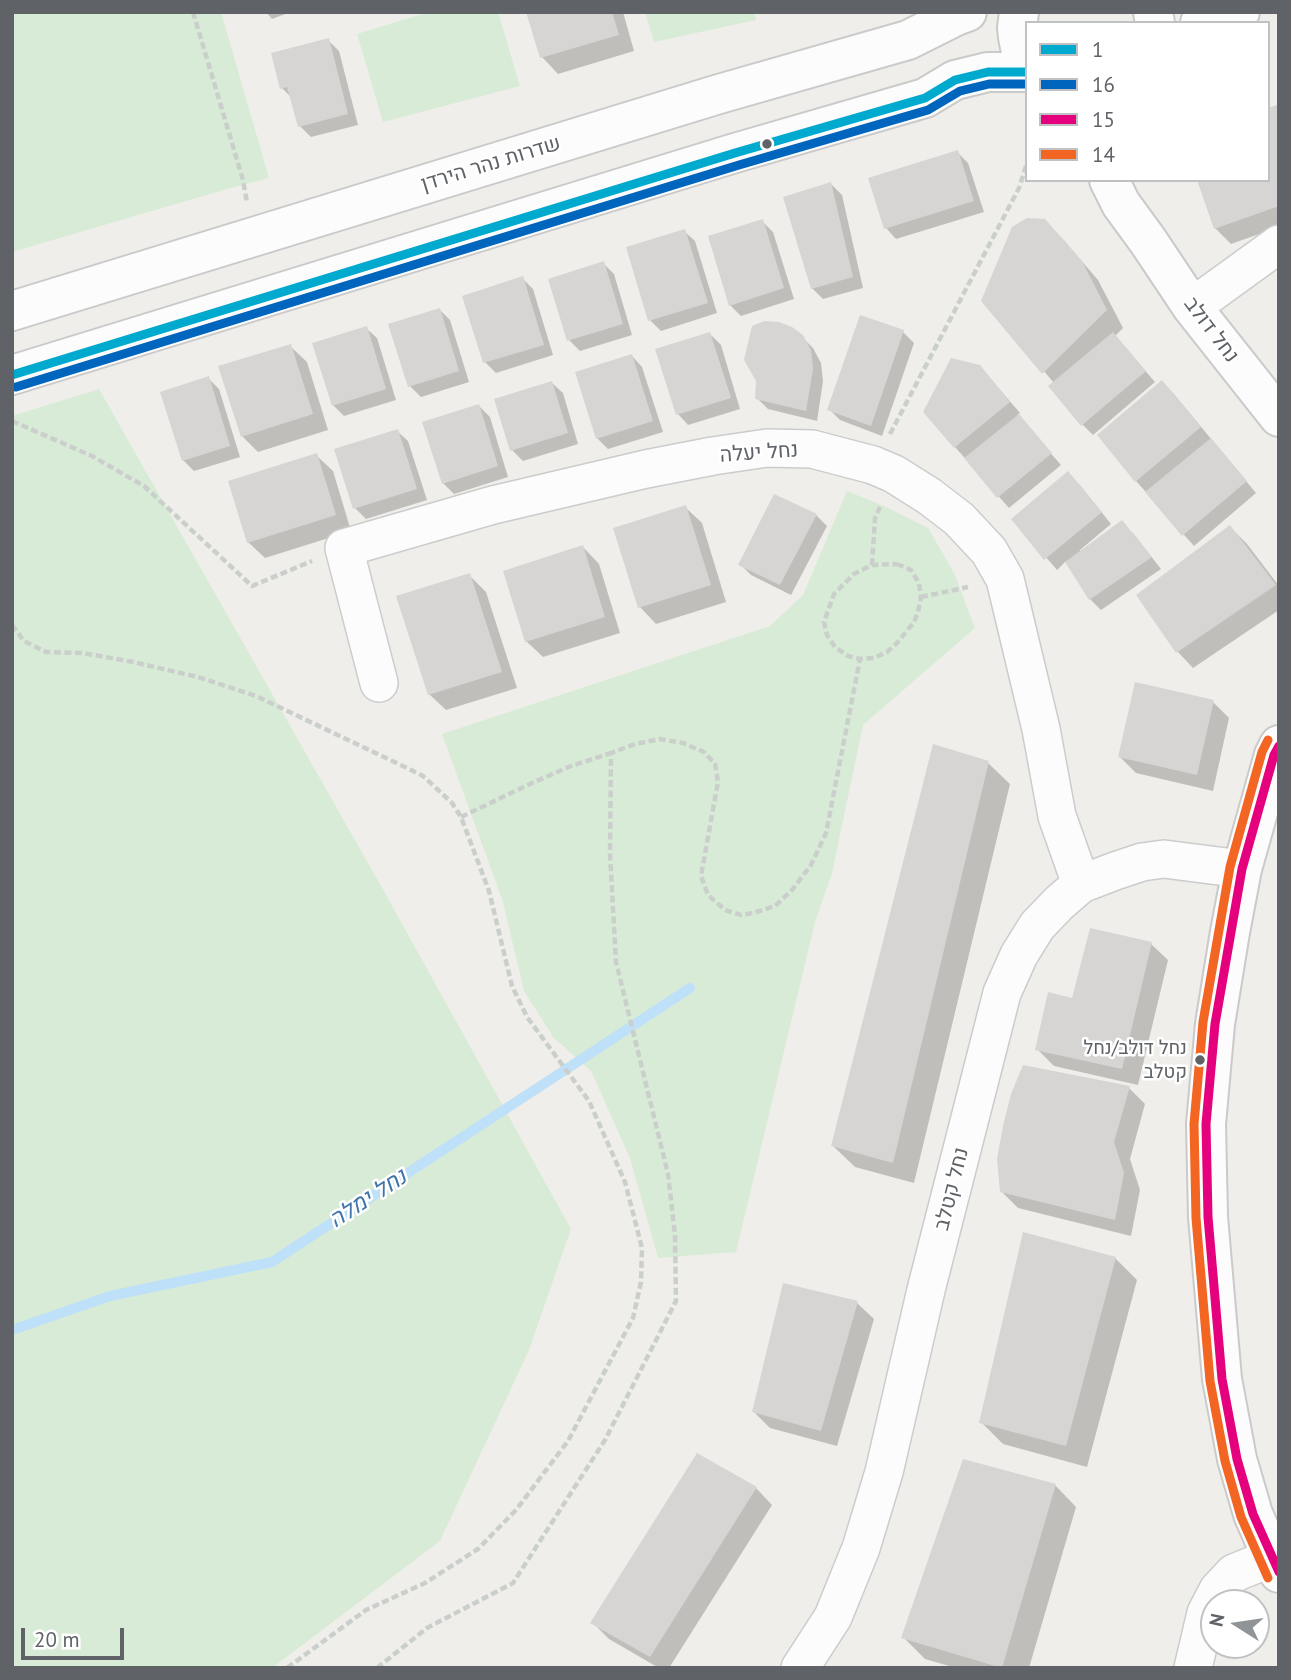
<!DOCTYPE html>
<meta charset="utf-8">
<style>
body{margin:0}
#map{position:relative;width:1291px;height:1680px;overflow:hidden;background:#efeeea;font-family:"PT Sans",sans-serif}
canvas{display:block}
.frame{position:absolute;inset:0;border:14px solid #5f6368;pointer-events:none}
.legend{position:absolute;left:1025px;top:21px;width:245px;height:161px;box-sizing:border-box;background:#fff;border:2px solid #bfc1c3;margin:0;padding:9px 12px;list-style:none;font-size:21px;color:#5f6368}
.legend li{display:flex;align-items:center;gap:14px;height:35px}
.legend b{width:35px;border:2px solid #bfc1c3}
.north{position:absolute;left:1200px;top:1589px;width:70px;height:70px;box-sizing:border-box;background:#fff;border:2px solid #bfc1c3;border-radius:50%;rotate:282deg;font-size:19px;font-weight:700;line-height:28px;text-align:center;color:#5f6368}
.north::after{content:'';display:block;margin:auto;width:24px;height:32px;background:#919496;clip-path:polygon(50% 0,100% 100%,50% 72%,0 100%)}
.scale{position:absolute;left:21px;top:1628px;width:103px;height:32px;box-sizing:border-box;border:4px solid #5f6368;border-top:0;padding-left:9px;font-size:21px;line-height:24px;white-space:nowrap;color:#5f6368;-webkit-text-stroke:5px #fff;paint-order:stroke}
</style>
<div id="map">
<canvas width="1291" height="1680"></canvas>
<div class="frame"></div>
<ul class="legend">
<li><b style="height:9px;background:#00a9ce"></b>1</li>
<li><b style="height:9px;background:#0065bd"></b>16</li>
<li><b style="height:9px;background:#e5007d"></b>15</li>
<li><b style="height:9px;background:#f26522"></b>14</li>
</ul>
<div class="north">N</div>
<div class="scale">20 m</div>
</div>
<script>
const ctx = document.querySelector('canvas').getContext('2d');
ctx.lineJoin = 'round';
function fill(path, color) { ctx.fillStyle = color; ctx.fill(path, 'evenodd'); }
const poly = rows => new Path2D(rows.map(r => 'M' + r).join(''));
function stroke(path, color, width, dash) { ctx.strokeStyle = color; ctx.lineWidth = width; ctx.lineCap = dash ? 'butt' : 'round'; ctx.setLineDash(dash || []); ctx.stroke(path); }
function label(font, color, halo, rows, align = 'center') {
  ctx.font = font + ' "PT Sans",Heebo,sans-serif'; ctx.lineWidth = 5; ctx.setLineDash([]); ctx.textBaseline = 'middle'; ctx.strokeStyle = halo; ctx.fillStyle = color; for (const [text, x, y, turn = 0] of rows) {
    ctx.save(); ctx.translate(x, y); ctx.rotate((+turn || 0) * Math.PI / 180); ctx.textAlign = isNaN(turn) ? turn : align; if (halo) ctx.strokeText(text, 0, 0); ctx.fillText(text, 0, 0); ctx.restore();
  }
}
const green = poly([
 [12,12,221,12,269,178,227,189,12,252],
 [429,12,498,12,520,86,383,122,357,34],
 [645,12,754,12,756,20,654,42],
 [99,389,385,893,571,1229,529,1350,440,1541,272,1668,12,1668,12,416],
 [847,491,886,507,928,528,954,573,975,628,863,725,832,873,815,922,736,1252,658,1258,630,1158,591,1071,554,1038,524,991,503,902,442,734,770,626,803,595]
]);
const shadow = poly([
 [266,12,291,12,272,19],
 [528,12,623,12,634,51,558,74,542,57],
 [328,40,339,51,358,125,311,137,300,126,292,98,282,88],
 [1279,108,1279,227,1231,244,1215,228,1268,180],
 [957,152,968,163,984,212,896,239,886,228],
 [831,184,842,195,863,288,823,299,812,288],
 [762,221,773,232,794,299,741,316,730,305],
 [684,231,695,241,717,313,661,331,650,320],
 [1061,237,1098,280,1123,328,1115,336,1155,382,1093,435,1082,424,1054,383,983,300],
 [603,263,614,274,632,335,580,351,569,340],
 [522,278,533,289,553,355,496,373,485,362,465,297],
 [440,310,450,320,469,382,421,397,410,386],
 [366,328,377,338,396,400,344,416,333,405],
 [903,332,914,343,882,436,840,420,829,409],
 [710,334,721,345,740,409,688,425,678,414],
 [802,337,813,348,821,363,823,381,817,421,768,409,757,398],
 [290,346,307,362,328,430,258,452,242,436],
 [632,356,642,367,663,432,608,449,597,438],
 [208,378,219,389,240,457,194,471,183,460],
 [990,378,1020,413,1017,415,1061,465,1009,508,955,447],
 [552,383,563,393,578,444,523,461,512,450],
 [1162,383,1173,393,1256,493,1194,546,1136,481],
 [479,406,490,417,508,477,454,494,443,483],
 [397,431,408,441,427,500,366,519,355,508],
 [316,455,333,471,351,531,265,558,248,542],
 [1079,484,1111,524,1080,550,1081,552,1133,533,1161,569,1101,610,1090,599,1066,561,1057,570,1013,519],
 [685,507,702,523,726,602,656,624,640,607],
 [816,515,827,526,791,595,751,575,740,564],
 [1230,527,1247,544,1279,586,1279,610,1193,668,1177,651],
 [583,547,599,564,620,633,543,657,526,641],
 [469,575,486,592,517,688,446,710,429,694],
 [1213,702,1229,718,1213,791,1136,773,1120,757],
 [988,763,1010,784,914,1183,855,1167,833,1146],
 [1151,944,1168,960,1138,1085,1054,1066,1037,1049,1074,1000],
 [1129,1088,1145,1104,1130,1159,1140,1190,1131,1236,1018,1208,1002,1192],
 [1115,1258,1137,1280,1087,1467,1003,1444,981,1422],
 [857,1303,874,1319,837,1446,770,1428,754,1412],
 [1055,1485,1076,1507,1029,1668,956,1668,925,1659,903,1637],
 [756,1488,772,1505,669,1668,659,1668,609,1639,592,1622]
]);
const stream = poly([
 [12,1330,110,1296,272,1262,690,988]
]);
const building = poly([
 [526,12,612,12,619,35,540,58],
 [329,38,348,114,298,127,287,87,280,89,271,53],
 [1277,105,1279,108,1279,206,1214,229,1197,180,1268,180,1268,108],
 [958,150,974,201,884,229,868,178],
 [831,182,853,277,811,289,783,197],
 [1027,218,1045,219,1082,261,1107,310,1042,374,981,301,1012,227],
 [763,219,784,288,729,306,708,236],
 [685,229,708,303,648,321,626,247],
 [604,261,623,324,567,341,548,279],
 [523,276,544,345,483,363,462,296],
 [440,308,459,371,408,387,388,324],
 [860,315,904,330,871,426,827,410],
 [764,321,779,322,792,327,803,335,811,350,813,369,806,411,755,399,756,381,744,360,752,326],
 [367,326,386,389,332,406,312,343],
 [710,332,731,398,676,415,655,349],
 [1113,332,1146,371,1081,426,1048,386],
 [291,344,313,414,241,437,218,366],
 [632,354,653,421,596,439,575,372],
 [951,358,980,365,1010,402,954,448,923,412],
 [209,376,230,446,182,461,160,392],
 [1162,380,1201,427,1135,482,1097,435],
 [552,381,568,433,510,451,494,399],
 [479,404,498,466,442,484,422,422],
 [1019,414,1052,453,997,498,964,458],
 [398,429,417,489,353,509,334,449],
 [1211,438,1247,481,1182,536,1145,492],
 [317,453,336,515,247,543,228,481],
 [1068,471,1102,512,1044,560,1011,519],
 [774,494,817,514,780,585,738,565],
 [686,505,711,585,638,608,613,528],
 [1122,520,1152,557,1089,600,1065,562],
 [1230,525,1276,585,1176,653,1136,595],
 [583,545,605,617,525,642,503,571],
 [470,573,502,672,428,695,396,596],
 [1135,682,1214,700,1197,775,1118,757],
 [933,744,989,761,893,1163,831,1146],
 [1090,928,1152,942,1122,1069,1035,1050,1048,992,1072,998],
 [1023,1065,1130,1086,1114,1142,1124,1173,1115,1220,1000,1192,997,1159,1003,1126,1011,1094],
 [1023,1232,1116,1257,1066,1446,979,1423],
 [783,1283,858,1301,821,1431,752,1412],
 [697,1453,757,1487,650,1657,590,1623],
 [963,1459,1056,1484,1002,1668,901,1638]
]);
const path = poly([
 [193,12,243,180,247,203],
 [12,421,92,456,144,486,252,586,312,561],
 [890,434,1019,188,1027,163],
 [897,564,911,570,919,583,921,597,918,612,914,622,897,643,887,652,874,658,860,659,848,656,835,647,827,635,824,622,834,594,854,574,872,565,897,564],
 [872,565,875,518,880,507],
 [921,597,968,587],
 [12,625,24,641,46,652,83,653,133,662,198,677,256,696,407,768,423,776,435,787,452,803,461,817,489,891,512,986,527,1017,589,1101,625,1182,642,1248,641,1282,633,1318,568,1441,516,1510,478,1549,425,1583,366,1610,287,1668],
 [461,817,532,783,571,766,611,753],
 [377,1668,427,1628,513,1583,605,1440,676,1301,675,1235,668,1174,616,962,610,854,611,753,635,744,660,739,683,743,704,752,715,764,718,782,701,876,708,895,725,910,741,915,753,913,775,906,792,890,811,865,826,833,860,659]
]);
const street = poly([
 [1192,307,1279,244],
 [379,683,344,548,493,505,646,469,713,456,767,448,812,449,873,465,894,474,929,496,959,519,989,551,1005,579,1041,729,1057,816,1081,884],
 [800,1668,833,1617,861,1548,884,1472,926,1290,1002,993,1019,955,1037,926,1059,903,1081,884,1115,871,1142,862,1164,859,1242,869],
 [1193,1668,1206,1613,1218,1590,1234,1573,1271,1558]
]);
const secondary = poly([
 [1019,12,1017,28,1018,37,1020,47,1027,63],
 [1153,12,1155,23],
 [1200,23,1240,12],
 [1109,180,1121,204,1148,241,1192,307,1279,417],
 [12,311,719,94,908,40,956,16,967,12],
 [12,375,735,153,925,98,955,80,988,72,1027,72],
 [1279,745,1274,755,1242,869,1230,932,1215,1024,1206,1124,1208,1217,1222,1379,1237,1459,1253,1514,1279,1573]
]);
const bus1 = poly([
 [12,375,735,153,925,98,955,80,988,72,1027,72]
]);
const bus2 = poly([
 [16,387,739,165,928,110,960,91,989,84,1027,84]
]);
const bus3 = poly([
 [1279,746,1274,755,1242,869,1215,1024,1206,1124,1208,1217,1222,1379,1237,1459,1253,1514,1279,1572]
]);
const bus4 = poly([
 [1268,1578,1241,1517,1225,1461,1210,1381,1196,1218,1194,1124,1203,1022,1230,867,1262,752,1268,740]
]);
const markers = [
 [767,144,6,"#5f6368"],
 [1200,1060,6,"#5f6368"]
];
const busNames = [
 ["נחל דולב/נחל",1187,1049],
 ["קטלב",1187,1073]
];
const streetNames = [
 ["שדרות נהר הירדן",491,164,-17],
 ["נחל דולב",1211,330,53],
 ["נחל יעלה",759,453,-4],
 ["נחל קטלב",952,1189,-76]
];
const waterNames = [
 ["נחל ימלה",368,1199,-33]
];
fill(green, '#d8ebd6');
fill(shadow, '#0003');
stroke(stream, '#bfe0f9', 10);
fill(building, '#d6d5d3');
stroke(street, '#cbcccc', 40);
stroke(secondary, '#cacacb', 42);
stroke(path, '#cacfcc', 4.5, [7, 3.5]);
stroke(street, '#fdfcfc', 37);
stroke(secondary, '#fdfcfc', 38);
stroke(bus1, '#00a9ce', 9);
stroke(bus2, '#0065bd', 9);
stroke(bus3, '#e5007d', 9);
stroke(bus4, '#f26522', 9);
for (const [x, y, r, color] of markers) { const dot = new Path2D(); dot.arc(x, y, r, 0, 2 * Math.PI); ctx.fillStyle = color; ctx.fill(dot); stroke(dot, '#fff', 2.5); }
label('19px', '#5f6368', '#fff', busNames, 'right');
label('21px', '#5f6368', '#fff', streetNames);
label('italic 23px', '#4174aa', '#fff', waterNames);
</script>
